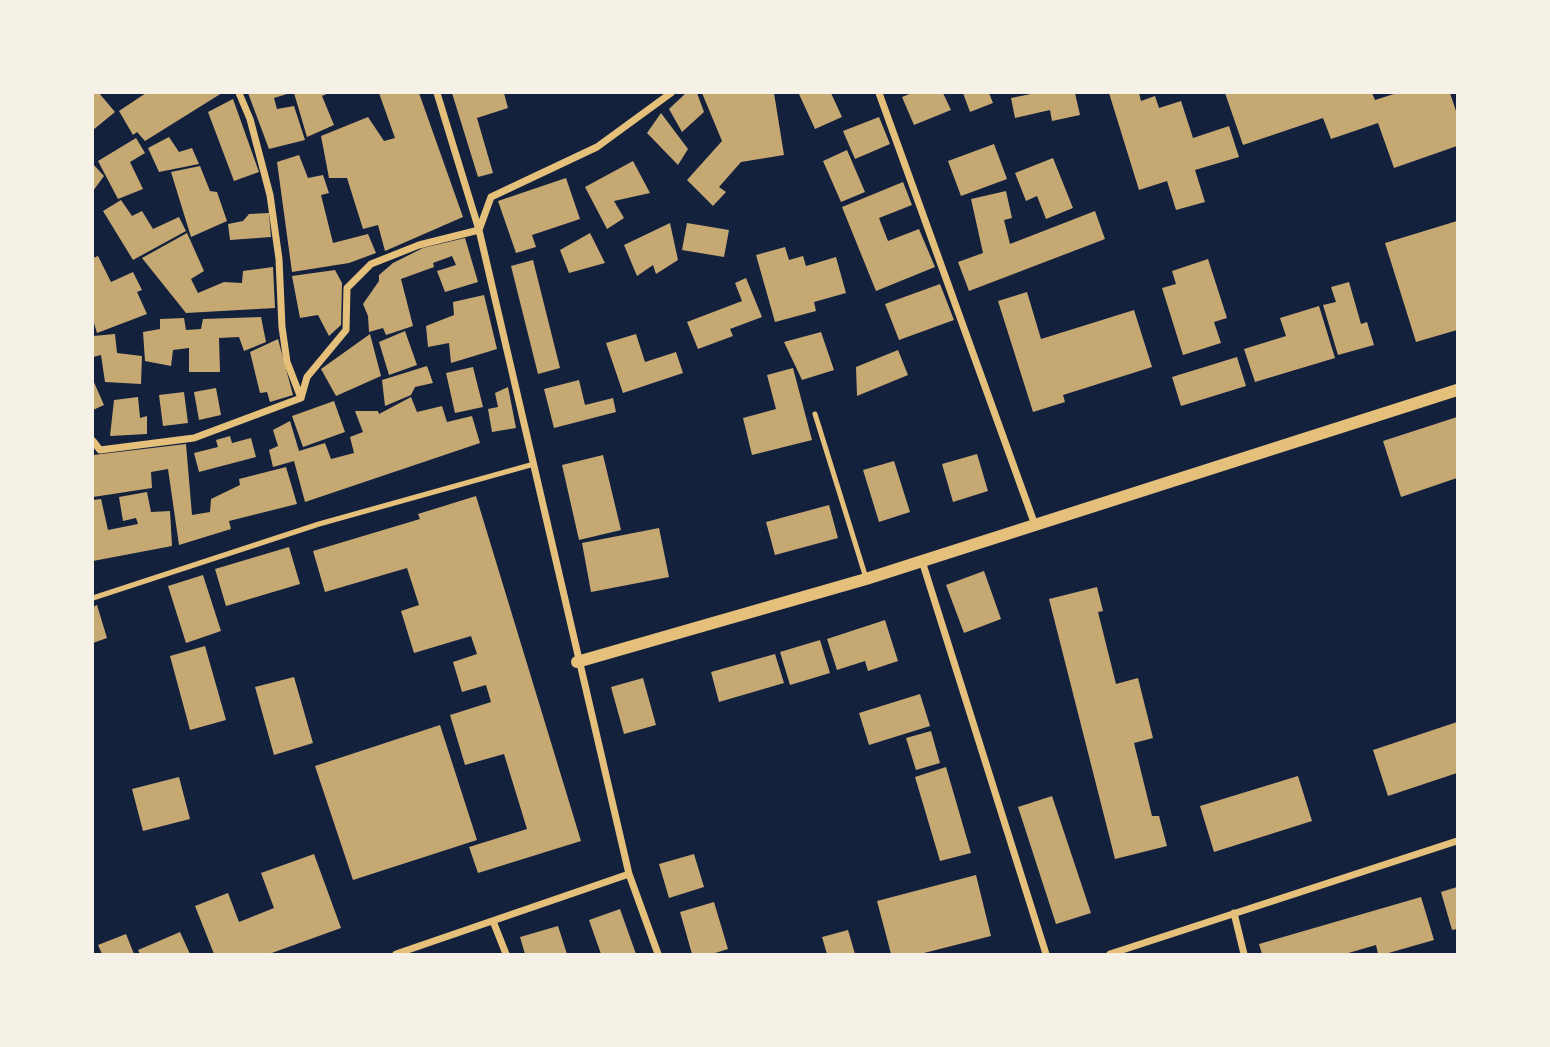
<!DOCTYPE html>
<style>
body{margin:0}
#map{position:relative;width:1550px;height:1047px;overflow:hidden;background:#14213d;font-family:"PT Sans",sans-serif}
canvas{display:block}
.frame{position:absolute;inset:0;border:94px solid #f6f1e7;pointer-events:none}
</style>
<div id="map">
<canvas width="1550" height="1047"></canvas>
<div class="frame"></div>
</div>
<script>
const ctx = document.querySelector('canvas').getContext('2d');
ctx.lineJoin = 'round';
function fill(path, color) { ctx.fillStyle = color; ctx.fill(path, 'evenodd'); }
const poly = rows => new Path2D(rows.map(r => 'M' + r).join(''));
function stroke(path, color, width, dash) { ctx.strokeStyle = color; ctx.lineWidth = width; ctx.lineCap = dash ? 'butt' : 'round'; ctx.setLineDash(dash || []); ctx.stroke(path); }
const building = poly([
 [93,93,99,93,115,112,93,130],
 [146,93,222,93,145,141,137,132,133,135,119,111],
 [248,93,290,93,274,98,277,109,294,106,305,140,269,149],
 [294,93,329,93,322,96,334,125,307,137],
 [379,93,419,93,463,217,385,251,378,225,363,229,347,178,329,178,321,136,368,117,384,141,395,138],
 [452,93,504,93,508,108,477,118,493,173,478,177],
 [686,93,697,93,704,112,682,132,669,109],
 [702,93,774,93,784,155,741,162,719,187,726,192,713,206,687,180,722,141],
 [802,93,831,93,842,117,815,129,799,94],
 [912,93,943,93,951,110,914,125,902,97],
 [963,93,989,93,993,103,970,112],
 [1036,93,1075,93,1080,115,1052,121,1050,110,1015,118,1011,98],
 [1109,93,1139,93,1141,101,1155,96,1159,108,1181,101,1193,138,1229,126,1239,157,1195,170,1205,202,1176,210,1167,181,1139,190],
 [1225,93,1372,93,1375,100,1397,93,1450,93,1457,114,1457,146,1394,168,1378,123,1331,139,1323,118,1243,145],
 [233,99,259,172,234,181,208,112],
 [661,113,688,149,678,165,647,133],
 [879,117,890,144,855,159,843,131],
 [169,137,179,152,192,148,199,164,159,172,148,148],
 [136,138,145,153,130,162,143,189,118,199,98,161],
 [994,144,1007,179,961,196,948,161],
 [847,150,865,192,841,202,823,161],
 [299,155,308,178,323,175,329,193,321,195,333,243,368,234,376,253,349,263,292,272,277,162],
 [1053,158,1073,208,1046,219,1037,196,1026,201,1015,173],
 [633,161,650,193,614,201,624,218,607,229,585,187],
 [93,164,104,176,93,191],
 [200,166,210,191,217,192,227,221,191,237,171,172],
 [566,178,580,219,532,235,536,247,516,253,498,201],
 [903,182,912,205,879,218,888,241,919,229,935,267,876,291,842,207],
 [1006,191,1012,218,1004,220,1010,244,1095,211,1105,239,969,291,958,262,983,253,971,199],
 [121,200,132,216,142,211,153,229,179,217,186,231,133,260,103,211],
 [269,213,271,237,230,240,228,224,243,221,249,214],
 [1457,221,1457,330,1416,342,1385,243],
 [670,223,678,260,656,274,653,265,637,276,624,245],
 [687,223,729,230,724,257,682,250],
 [187,233,204,271,191,279,198,293,224,282,242,283,243,271,273,267,275,308,186,313,142,258],
 [590,233,605,263,569,273,560,250],
 [465,238,478,282,445,292,437,271,456,265,452,256,433,263,434,267,401,279,413,326,386,335,383,328,369,332,368,316,363,304,379,281,379,275,393,263,423,248],
 [785,247,789,260,803,256,806,266,836,257,846,293,814,302,816,311,775,322,756,255],
 [98,256,111,282,133,272,142,290,137,292,147,314,97,333,93,320,93,258],
 [1208,259,1227,318,1214,322,1221,343,1183,355,1162,288,1176,284,1172,271],
 [533,260,560,368,538,374,511,266],
 [335,270,342,283,341,325,329,336,318,315,300,318,292,276],
 [746,278,762,317,730,329,733,336,698,349,687,322,742,301,735,283],
 [1349,282,1361,324,1367,322,1374,345,1338,355,1323,305,1336,302,1331,287],
 [940,284,954,320,899,340,885,304],
 [1027,292,1041,339,1134,310,1152,367,1063,395,1065,402,1033,412,998,301],
 [484,295,497,349,451,363,449,343,428,347,426,326,454,315,453,302],
 [1319,306,1335,358,1255,382,1244,349,1286,336,1280,318],
 [261,317,266,342,244,351,239,337,219,338,220,372,189,372,189,348,173,350,171,366,145,361,143,332,160,329,160,319,184,318,186,330,201,329,203,319],
 [405,331,417,365,389,375,379,342],
 [821,332,834,370,802,380,784,342],
 [115,334,117,353,142,356,141,384,105,382,101,355,93,357,93,336],
 [370,334,381,376,336,396,321,369],
 [636,334,645,362,676,352,683,373,623,393,606,343],
 [278,339,293,395,270,402,267,392,260,393,250,352],
 [898,350,908,375,857,396,856,367],
 [1237,357,1246,386,1181,406,1172,377],
 [427,366,433,383,415,387,411,395,385,406,382,380],
 [473,367,483,407,455,413,446,373],
 [793,368,812,440,752,455,743,418,776,409,767,375],
 [93,380,104,405,93,410],
 [579,380,585,405,613,398,616,412,554,428,544,389],
 [508,387,516,428,492,432,488,409,498,407,495,393],
 [216,388,221,415,199,420,194,392],
 [184,392,188,423,163,426,159,395],
 [138,397,140,418,147,416,147,434,110,436,114,400],
 [411,397,417,412,442,406,447,422,472,416,480,443,305,502,294,461,273,467,269,450,278,446,273,430,290,421,299,451,325,443,331,459,354,453,350,437,363,432,355,411,378,411,379,414],
 [334,401,345,432,303,447,292,416],
 [1457,417,1457,478,1401,497,1383,441],
 [230,436,232,443,251,438,256,457,199,472,194,453,218,447,216,440],
 [186,444,192,515,210,512,211,499,240,485,239,479,286,467,297,504,229,521,231,529,179,545,168,469,151,472,152,488,93,497,93,455],
 [977,454,988,491,953,502,942,464],
 [603,455,621,530,579,540,562,465],
 [894,461,910,512,879,522,863,470],
 [147,492,151,512,170,511,172,546,93,561,93,500,101,499,108,530,138,524,136,518,123,521,119,497],
 [476,496,581,841,478,873,469,847,527,829,504,754,465,765,450,715,491,702,486,685,462,692,453,662,477,654,471,636,414,653,401,611,419,605,407,568,325,592,313,551,420,519,418,514],
 [829,505,838,538,775,555,766,522],
 [659,528,669,577,591,592,582,543],
 [289,547,300,584,226,606,215,569],
 [984,571,1001,619,964,633,946,585],
 [203,575,221,631,186,643,168,586],
 [1097,587,1103,611,1098,612,1116,684,1138,678,1153,738,1134,743,1152,816,1159,816,1167,846,1115,859,1049,599],
 [97,605,107,638,93,643,93,607],
 [885,620,898,661,868,671,865,661,837,670,827,639],
 [820,640,830,673,790,685,780,652],
 [205,646,226,720,190,730,170,656],
 [775,654,784,683,719,702,711,672],
 [294,677,313,743,274,755,255,687],
 [643,678,656,725,624,734,611,687],
 [920,694,930,726,869,745,859,713],
 [1457,722,1457,773,1388,796,1373,750],
 [440,725,477,840,353,880,315,766],
 [931,731,940,763,916,770,906,738],
 [946,767,971,853,940,861,915,777],
 [1298,776,1312,821,1214,852,1200,806],
 [179,777,190,819,143,831,132,789],
 [1052,796,1091,913,1056,924,1018,807],
 [314,854,341,928,269,954,214,954,195,906,228,893,239,922,274,908,261,873],
 [694,854,704,887,669,898,659,864],
 [976,875,991,936,920,954,891,954,877,901],
 [1457,887,1457,929,1452,930,1441,892],
 [1421,897,1434,940,1385,954,1378,954,1376,945,1345,954,1262,954,1259,944],
 [714,902,728,949,712,954,692,954,680,912],
 [620,909,636,954,601,954,589,920],
 [558,926,567,954,525,954,520,937],
 [848,930,855,954,827,954,822,937],
 [180,932,190,954,140,954,138,950],
 [126,934,134,954,102,954,98,945]
]);
const service = poly([
 [815,414,866,578],
 [93,598,319,524,534,464]
]);
const minor = poly([
 [239,93,250,119,270,195,279,259,282,327,287,362,301,398],
 [437,93,479,230,629,874,658,954],
 [879,93,1035,525],
 [93,441,100,450,194,438,301,398,307,377,346,330,347,288,371,264,419,245,479,230,491,197,597,147,671,93],
 [922,561,1046,954],
 [1234,913,1244,954],
 [493,921,506,954],
 [396,954,629,874],
 [1110,954,1457,841]
]);
const tertiary = poly([
 [577,662,866,579,1457,390]
]);
fill(building, '#c6a872');
stroke(service, '#e5c07b', 5);
stroke(minor, '#e5c07b', 7);
stroke(tertiary, '#e5c07b', 12);
</script>
